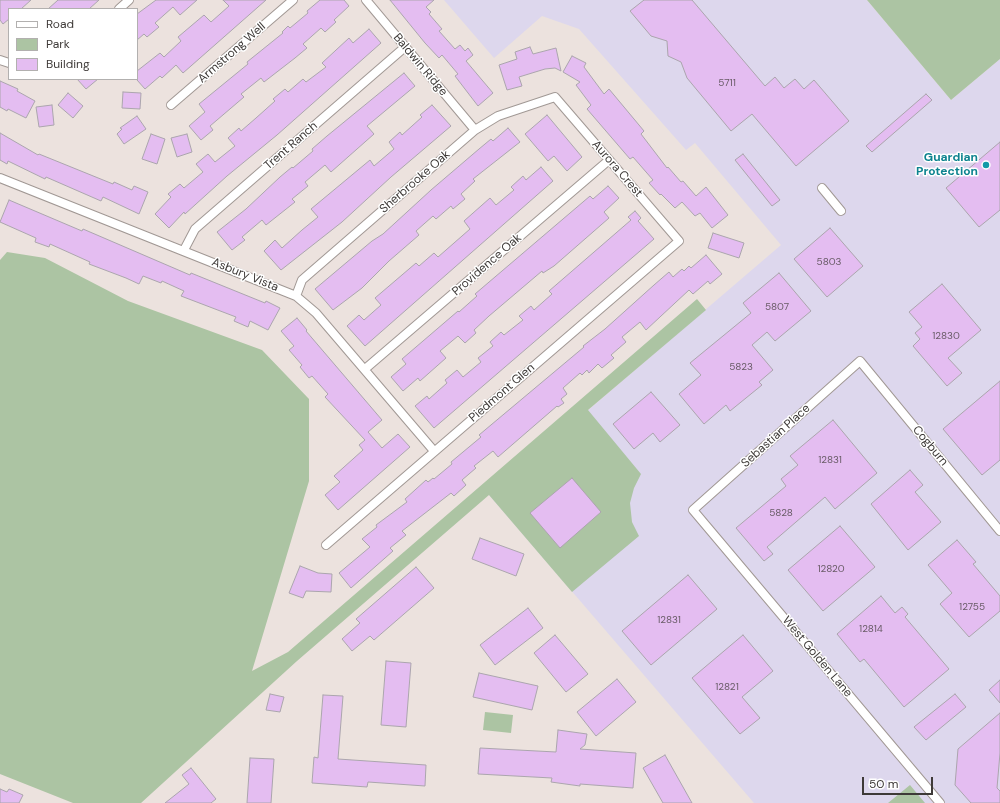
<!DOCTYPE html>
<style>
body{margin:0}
#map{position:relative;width:1000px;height:803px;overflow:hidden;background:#ece2de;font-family:"DM Sans",sans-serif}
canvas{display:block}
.legend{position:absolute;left:8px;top:8px;width:130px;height:72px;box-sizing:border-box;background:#fff;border:1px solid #b2b0af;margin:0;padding:5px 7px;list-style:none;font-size:12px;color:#3e3a38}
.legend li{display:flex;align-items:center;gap:8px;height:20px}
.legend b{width:20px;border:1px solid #b2b0af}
.scale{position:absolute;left:862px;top:777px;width:71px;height:18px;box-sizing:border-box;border:2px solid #3e3a38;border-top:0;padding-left:5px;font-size:12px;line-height:14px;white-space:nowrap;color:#3e3a38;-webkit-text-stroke:3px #fff;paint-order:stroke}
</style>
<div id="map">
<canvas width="1000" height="803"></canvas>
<ul class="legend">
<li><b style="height:5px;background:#fff"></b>Road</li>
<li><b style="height:11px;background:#acc4a3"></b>Park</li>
<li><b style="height:11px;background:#e4bdf1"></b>Building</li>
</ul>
<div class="scale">50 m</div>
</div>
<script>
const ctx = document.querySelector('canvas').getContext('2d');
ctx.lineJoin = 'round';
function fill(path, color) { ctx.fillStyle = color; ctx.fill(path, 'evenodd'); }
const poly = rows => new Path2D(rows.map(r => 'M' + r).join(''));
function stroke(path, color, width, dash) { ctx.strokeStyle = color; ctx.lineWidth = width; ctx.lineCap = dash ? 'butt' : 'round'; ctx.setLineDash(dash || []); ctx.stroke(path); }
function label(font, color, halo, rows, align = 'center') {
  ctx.font = font + ' "DM Sans",sans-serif'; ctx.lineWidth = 3; ctx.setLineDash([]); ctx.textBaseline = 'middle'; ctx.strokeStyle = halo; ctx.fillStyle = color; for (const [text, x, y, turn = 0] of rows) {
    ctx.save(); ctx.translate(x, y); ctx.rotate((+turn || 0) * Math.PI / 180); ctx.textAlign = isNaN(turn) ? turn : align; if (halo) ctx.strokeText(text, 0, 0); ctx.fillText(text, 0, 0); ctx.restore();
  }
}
const commercial = poly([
 [444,0,867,0,951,100,1000,59,1000,803,754,803,489,495,781,245,695,143,686,150,579,29,542,16,494,58]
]);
const green = poly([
 [867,0,1000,0,1000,59,951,100],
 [7,252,45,258,128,301,262,350,309,399,309,481,252,671,288,652,697,299,706,310,588,410,641,474,634,488,630,503,632,522,639,536,572,592,489,495,297,661,141,803,73,803,0,774,0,260],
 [485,712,513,715,511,733,483,730],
 [910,785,925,803,888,803]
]);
const building = poly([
 [0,0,31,0,21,9,9,9,9,19,3,24,0,20,0,0],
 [58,0,99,0,89,9,48,9,58,0],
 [156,0,197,0,180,15,173,7,155,23,159,27,147,37,144,34,137,40,137,14,156,0],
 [223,0,266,0,183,73,176,65,162,78,160,76,145,89,137,80,137,71,160,53,164,57,181,41,178,37,204,15,211,22,229,6,223,0],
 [320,0,344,0,349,6,334,20,336,22,325,32,321,28,303,44,307,48,295,58,264,82,261,78,241,94,244,97,210,126,213,130,201,140,189,126,205,112,199,104,248,64,247,62,283,33,282,32,288,26,290,28,308,13,307,11,320,0],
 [390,0,434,0,426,7,431,12,429,14,442,29,439,31,455,49,460,45,465,51,468,48,473,55,466,61,493,93,478,106,455,76,458,74,442,55,439,58,425,43,390,0],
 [644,0,692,0,765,86,775,77,784,88,795,79,804,89,814,80,849,121,796,166,752,114,731,131,687,78,681,62,668,56,667,41,651,36,630,11,644,0],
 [369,29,381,43,277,135,227,176,185,214,184,212,169,228,155,214,171,197,168,194,180,184,184,188,203,172,196,164,208,154,215,162,235,146,228,138,239,128,241,131,256,118,275,101,273,99,285,89,288,92,303,79,306,82,326,67,322,63,349,38,353,43,369,29],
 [530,47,533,54,556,48,561,71,555,68,545,69,519,77,522,86,507,90,499,65,517,59,515,52,530,47],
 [572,56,586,63,584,67,604,94,609,89,644,131,641,134,667,168,668,167,681,182,683,181,696,196,706,187,728,215,712,228,700,213,695,216,682,202,675,208,661,194,660,195,649,183,653,180,633,157,630,159,587,109,591,105,576,85,580,82,563,72,572,56],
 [404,73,415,86,367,126,374,134,331,172,325,165,305,182,308,186,292,199,295,202,266,225,262,220,242,237,245,240,232,250,217,232,246,209,280,177,292,167,293,168,313,151,312,149,327,136,404,73],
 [77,79,98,79,86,89,77,79],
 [0,81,18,89,17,91,35,101,26,118,8,109,7,111,0,107,0,81],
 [123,92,141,93,140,109,122,108,123,92],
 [68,93,83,106,73,118,58,105,68,93],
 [926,94,932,100,872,152,866,146,926,94],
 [52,105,54,125,39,127,36,107,52,105],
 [432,105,451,126,391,177,342,222,281,270,264,251,275,240,282,248,302,230,318,217,311,209,370,160,374,166,394,149,389,142,400,132,402,135,422,117,420,115,432,105],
 [547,115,582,157,567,171,554,156,548,161,525,134,547,115],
 [137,116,146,129,124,144,117,134,122,129,120,128,137,116],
 [508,128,520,142,473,179,475,181,461,194,465,199,453,209,451,206,436,219,433,216,416,231,419,235,389,261,362,288,333,310,315,289,372,241,383,234,431,190,479,149,491,139,493,141,508,128],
 [0,133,38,155,39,154,113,184,114,182,132,190,134,186,148,192,139,214,103,197,101,201,46,177,45,179,8,161,7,164,0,160,0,133],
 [151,134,165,139,157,164,142,159,151,134],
 [187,134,192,152,177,157,171,138,187,134],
 [1000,142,1000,210,979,227,946,188,1000,142],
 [743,154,780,200,772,206,735,160,743,154],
 [541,167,553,181,365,346,347,326,359,315,364,320,381,305,375,298,416,263,419,266,434,253,438,257,470,229,464,221,490,198,496,205,514,190,511,187,523,176,526,180,541,167],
 [608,186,619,198,604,212,609,218,554,266,543,273,542,271,489,316,474,330,476,333,465,343,458,336,440,351,446,358,420,381,418,378,403,391,391,377,406,364,402,359,458,311,459,312,477,296,475,294,590,196,593,199,608,186],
 [9,200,82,231,83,229,190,275,191,273,265,303,266,301,280,308,268,330,250,321,248,327,234,321,236,317,181,296,184,291,162,281,161,283,143,276,139,284,126,278,89,264,90,262,50,244,49,247,35,242,36,238,0,222,9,200],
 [635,211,641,218,638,221,654,239,434,428,415,406,427,396,429,399,447,383,445,380,457,370,463,377,481,362,478,358,493,346,490,342,501,332,504,335,523,320,519,316,531,306,534,310,552,294,549,291,631,220,628,217,635,211],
 [830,228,863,266,827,297,794,259,830,228],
 [713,233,744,243,739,258,708,248,713,233],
 [706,255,722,274,710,284,708,281,693,294,689,290,646,330,640,322,622,337,626,342,611,355,614,358,602,368,598,364,589,373,587,370,582,375,580,373,563,388,567,394,561,399,564,403,558,407,557,406,498,457,493,451,474,466,476,468,462,480,466,485,454,496,451,493,402,531,406,535,390,548,393,551,351,588,339,573,370,547,362,539,377,527,376,525,407,502,405,499,426,480,428,482,433,478,434,479,452,464,451,462,481,437,479,435,584,347,583,346,605,329,654,285,669,272,673,277,682,269,684,271,689,266,691,268,706,255],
 [779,273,811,311,775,341,767,332,752,345,773,370,759,382,762,385,730,411,726,405,704,424,679,394,701,375,690,363,751,313,743,303,779,273],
 [942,284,981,330,948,358,962,373,947,386,913,346,920,339,915,333,922,327,909,312,942,284],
 [297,318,307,330,306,331,382,420,368,432,382,448,398,434,410,447,338,510,325,495,340,482,334,476,363,450,359,445,365,440,325,397,328,394,312,376,309,378,300,367,302,365,289,350,294,346,281,331,297,318],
 [1000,381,1000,460,982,475,943,429,1000,381],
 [651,392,680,425,660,442,653,433,634,449,613,424,651,392],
 [833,420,877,473,835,509,825,497,767,547,773,554,764,561,736,528,786,486,781,479,798,465,790,456,833,420],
 [910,470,923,485,915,492,941,522,908,550,871,504,910,470],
 [572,478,601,512,560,548,530,513,572,478],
 [840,526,875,567,823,611,788,570,840,526],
 [480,538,524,554,516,576,472,559,480,538],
 [957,540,976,562,973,564,1000,596,1000,611,969,637,940,604,952,593,928,565,957,540],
 [300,566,318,573,332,574,331,592,306,591,303,598,289,593,300,566],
 [416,567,434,588,374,640,370,636,352,651,342,639,360,623,356,619,416,567],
 [688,575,717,609,651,665,622,631,688,575],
 [881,596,895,613,902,607,908,614,905,617,949,669,904,707,864,659,860,662,837,634,881,596],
 [528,608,543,628,495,665,480,645,528,608],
 [555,635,588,674,566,692,534,653,555,635],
 [743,635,773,671,742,697,760,718,740,734,692,678,743,635],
 [386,661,411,663,406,727,381,725,386,661],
 [479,673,538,686,532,710,473,697,479,673],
 [617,679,636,702,596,736,577,712,617,679],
 [1000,680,1000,703,989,690,1000,680],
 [270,694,284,697,280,712,266,710,270,694],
 [955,694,966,707,926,740,914,727,955,694],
 [323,695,343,696,338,759,426,765,425,786,368,782,367,787,312,783,314,757,318,758,323,695],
 [1000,713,1000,753,997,788,1000,791,1000,803,971,803,955,785,958,749,1000,713],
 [558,730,587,734,585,745,580,749,636,753,633,788,580,784,580,786,551,782,552,778,478,774,480,748,556,752,558,730],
 [665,755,692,803,663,803,643,768,665,755],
 [250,758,274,759,271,803,247,803,250,758],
 [191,768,216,799,211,803,165,803,189,784,182,775,191,768],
 [0,789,7,792,9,789,23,795,19,803,0,803,0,789]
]);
const minor = poly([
 [366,0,475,130],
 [119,9,129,0],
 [0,60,9,63],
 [171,105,293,0],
 [0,178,296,296,316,313,434,451],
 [822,188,841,211],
 [184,250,195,229,405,47],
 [296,296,302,280,475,130,498,116,555,97,679,241,326,545],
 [365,369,609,160],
 [940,803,693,510,860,361,1000,531]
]);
const markers = [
 [986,165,4,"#0f9aa8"]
];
const numberNames = [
 ["5711",727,83],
 ["5803",829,262],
 ["5807",777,307],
 ["12830",946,336],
 ["5823",741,367],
 ["12831",830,460],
 ["5828",781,513],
 ["12820",831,569],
 ["12755",972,607],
 ["12831",669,620],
 ["12814",871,629],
 ["12821",727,687]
];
const streetNames = [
 ["Armstrong Well",232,53,-41],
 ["Baldwin Ridge",420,65,50],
 ["Trent Ranch",291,146,-41],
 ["Aurora Crest",617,169,49],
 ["Sherbrooke Oak",415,182,-41],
 ["Providence Oak",487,265,-41],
 ["Asbury Vista",245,275,22],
 ["Piedmont Glen",502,393,-41],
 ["Sebastian Place",776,436,-42],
 ["Cogburn",930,446,50],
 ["West Golden Lane",817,657,50]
];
const cultureNames = [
 ["Guardian",978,158],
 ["Protection",978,172]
];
fill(commercial, '#ddd7ed');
fill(green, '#acc4a3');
fill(building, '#e4bdf1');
stroke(building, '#aba5ad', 1);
stroke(minor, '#a19894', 10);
stroke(minor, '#fff', 8);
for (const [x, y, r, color] of markers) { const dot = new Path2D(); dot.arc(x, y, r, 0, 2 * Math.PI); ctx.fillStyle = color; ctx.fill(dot); stroke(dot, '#fff', 1.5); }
label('10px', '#685b66', null, numberNames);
label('12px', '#3e3a38', '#fff', streetNames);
label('bold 12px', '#0d838f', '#fff', cultureNames, 'right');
</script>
